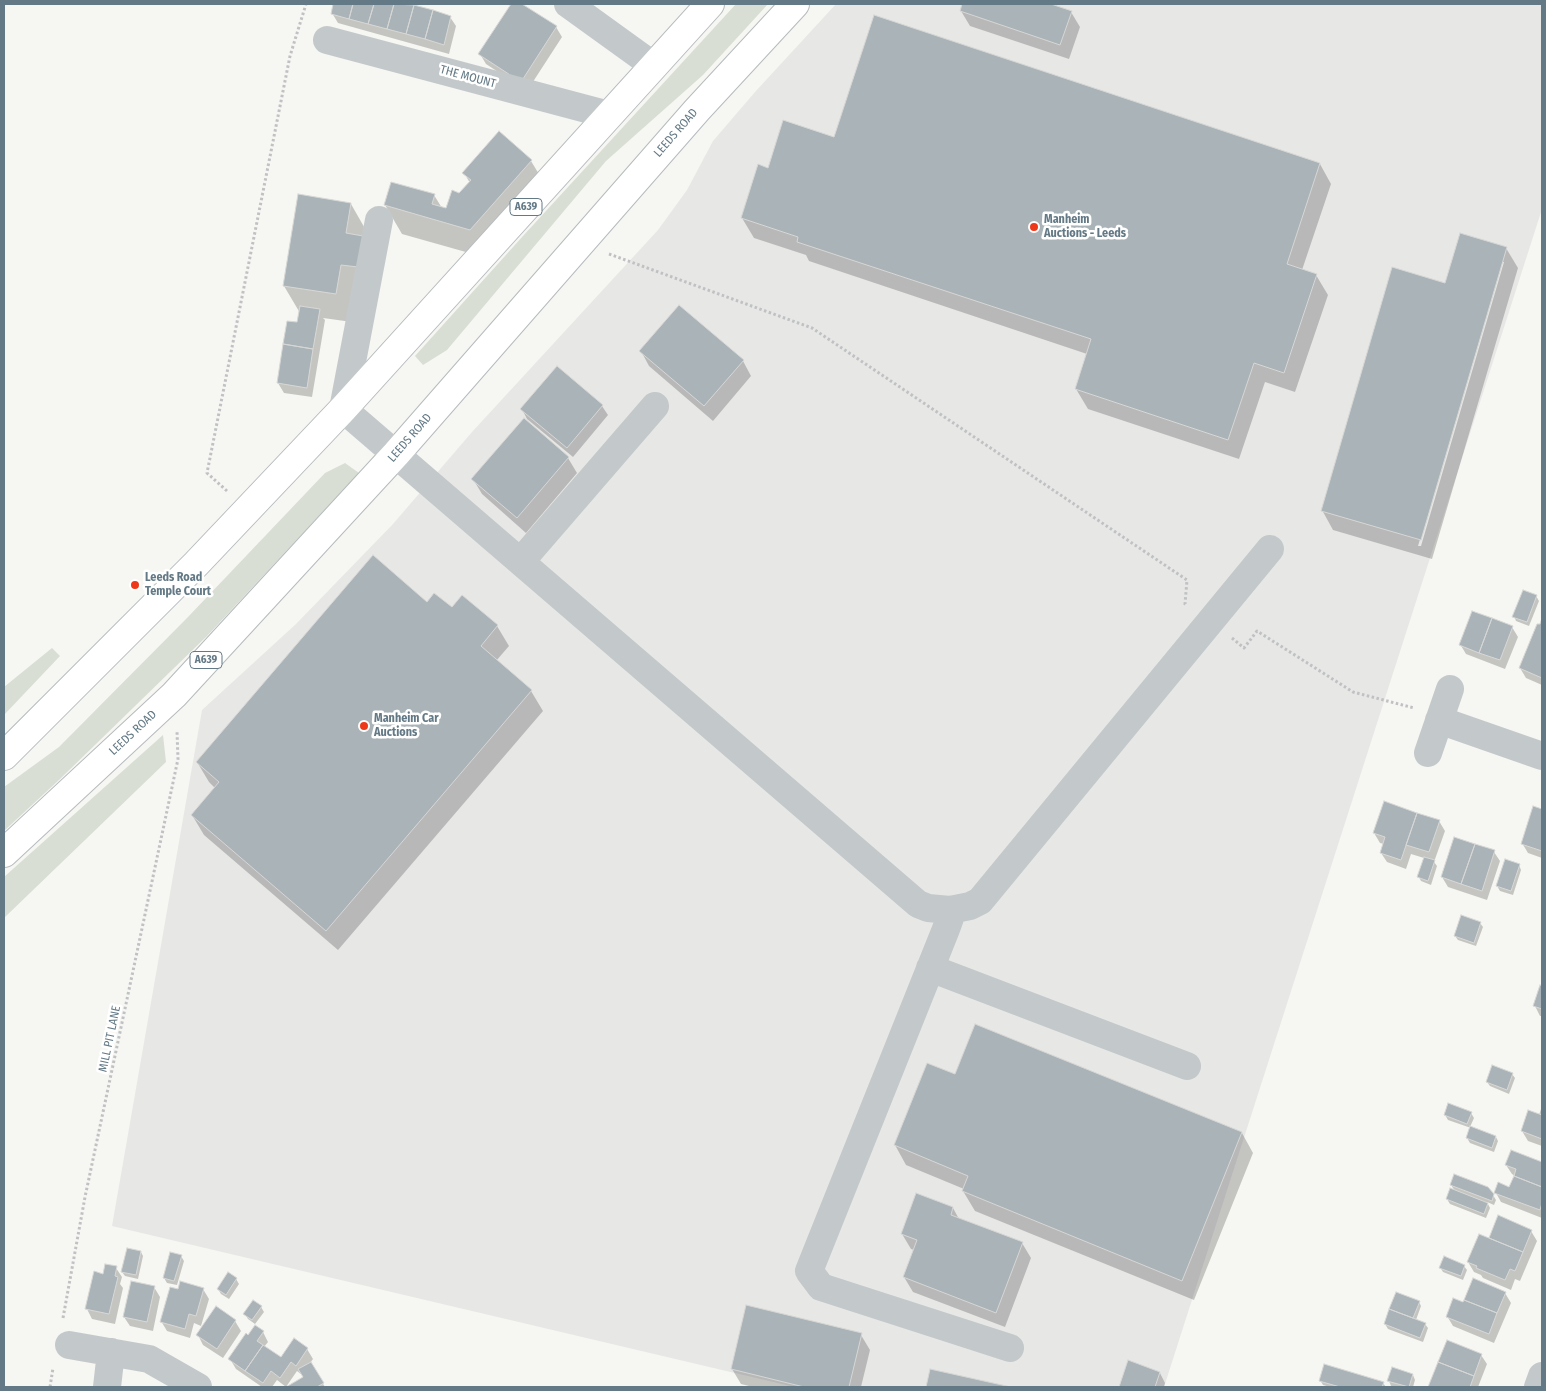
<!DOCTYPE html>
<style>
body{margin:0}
#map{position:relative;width:1546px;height:1391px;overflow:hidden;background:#f6f6f2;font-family:"Fira Sans Condensed",sans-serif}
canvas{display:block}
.frame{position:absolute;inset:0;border:5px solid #637985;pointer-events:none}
</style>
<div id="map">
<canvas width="1546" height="1391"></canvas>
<div class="frame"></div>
</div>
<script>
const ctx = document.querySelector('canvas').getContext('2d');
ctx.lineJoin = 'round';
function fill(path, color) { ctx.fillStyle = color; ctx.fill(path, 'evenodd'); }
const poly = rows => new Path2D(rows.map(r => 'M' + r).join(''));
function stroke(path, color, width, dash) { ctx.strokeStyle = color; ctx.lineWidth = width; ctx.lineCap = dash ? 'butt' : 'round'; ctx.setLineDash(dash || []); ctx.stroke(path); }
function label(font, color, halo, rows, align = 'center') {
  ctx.font = font + ' "Fira Sans Condensed",sans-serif'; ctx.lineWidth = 5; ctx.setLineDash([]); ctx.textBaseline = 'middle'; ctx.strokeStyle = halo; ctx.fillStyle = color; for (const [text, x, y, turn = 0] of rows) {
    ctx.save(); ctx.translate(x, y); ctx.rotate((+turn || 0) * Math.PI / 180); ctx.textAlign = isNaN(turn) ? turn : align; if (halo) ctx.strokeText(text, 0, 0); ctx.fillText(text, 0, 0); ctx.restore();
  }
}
const built = poly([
 [836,4,1542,4,1542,209,1164,1387,794,1387,112,1226,202,710,296,624,393,524,472,432,658,230,687,190,713,141,755,92]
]);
const green = poly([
 [736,4,768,4,703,75,606,161,447,350,423,365,415,356,523,236],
 [345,463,359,473,207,636,60,779,4,831,4,787,59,747,188,617,325,473],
 [52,648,60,656,4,715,4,687],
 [163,735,166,762,4,918,4,877]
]);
const shadow = poly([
 [335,4,404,4,450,17,456,26,449,54,338,23,332,13],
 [512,4,519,4,556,27,562,37,527,91,486,64,480,54],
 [964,4,1047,4,1071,12,1080,27,1069,59,970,26,961,11],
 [500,133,531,161,548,189,487,258,402,234,385,205,434,195,442,208,447,210,470,183,464,173],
 [1320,164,1331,184,1302,270,1316,275,1328,295,1295,392,1265,382,1239,459,1088,409,1076,389,1087,354,809,261,806,255,754,238,742,218,768,169],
 [351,204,367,232,352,322,323,318,325,320,312,397,284,393,278,383,300,313,284,286],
 [1506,248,1518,268,1432,559,1333,530,1322,510,1446,285],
 [1502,262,1504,262,1421,546,1418,546],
 [641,351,743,361,751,376,713,421,649,366],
 [602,406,608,415,573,457,527,419,522,409],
 [524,420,568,458,577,473,526,533,482,494,473,479],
 [462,596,497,626,509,646,496,661,531,691,543,711,338,950,204,835,192,815,215,788,209,782,197,762,427,603,452,609],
 [1536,596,1539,601,1529,626,1516,621,1514,616],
 [1542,621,1542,685,1526,678,1520,668],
 [1512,627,1518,637,1505,669,1466,654,1460,644],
 [1534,808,1542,810,1542,858,1528,853,1522,843],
 [1439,821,1445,831,1434,862,1437,866,1431,885,1421,881,1419,877,1424,858,1411,854,1406,869,1387,862,1381,853,1384,844,1380,843,1374,833],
 [1494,852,1500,861,1487,900,1448,887,1442,877],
 [1519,865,1521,870,1513,895,1500,891,1497,886],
 [1480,923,1483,927,1476,946,1458,940,1455,936],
 [1541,986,1542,987,1542,1016,1540,1016,1535,1006],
 [1512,1074,1515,1078,1509,1094,1490,1086,1487,1082],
 [955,1075,1242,1133,1253,1153,1194,1300,975,1211,963,1191,964,1189,906,1165,895,1145],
 [1542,1106,1542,1146,1528,1141,1522,1131,1539,1115],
 [1471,1113,1474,1118,1470,1127,1496,1137,1498,1141,1494,1152,1470,1143,1467,1138,1471,1128,1448,1120,1445,1115],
 [1512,1152,1542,1164,1542,1218,1501,1202,1496,1193,1510,1188,1515,1176,1512,1174,1506,1165],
 [1451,1185,1493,1195,1496,1200,1494,1205,1487,1202,1490,1208,1486,1218,1450,1204,1447,1199,1455,1191],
 [953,1208,959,1219,1022,1243,1031,1258,1005,1327,913,1292,904,1277,914,1250,911,1249,902,1234],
 [1499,1217,1531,1231,1537,1241,1520,1281,1515,1279,1511,1290,1483,1278,1481,1275,1474,1272,1468,1262,1489,1240],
 [141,1252,143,1256,138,1279,125,1276,122,1272],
 [181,1256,184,1261,177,1285,167,1283,164,1278],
 [1464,1266,1467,1270,1463,1280,1443,1272,1440,1267],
 [116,1268,122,1277,120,1284,123,1288,115,1324,92,1319,87,1309,104,1275],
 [228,1274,236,1279,239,1284,229,1299,221,1294,218,1289],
 [154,1287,160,1297,153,1331,130,1326,124,1317],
 [203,1289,209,1299,201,1326,194,1323,190,1338,167,1331,161,1321,179,1290],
 [1397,1293,1419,1302,1421,1306,1416,1320,1425,1324,1428,1328,1423,1342,1388,1329,1385,1324],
 [1505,1293,1511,1303,1494,1343,1453,1326,1447,1316,1464,1304],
 [254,1302,261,1307,264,1312,255,1324,248,1319,245,1314],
 [216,1308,235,1321,241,1331,223,1358,203,1345,198,1335],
 [263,1332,268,1342,264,1347,281,1359,307,1349,313,1359,310,1363,325,1387,288,1387,304,1377,302,1374,302,1375,297,1371,286,1387,277,1380,272,1387,262,1387,236,1369,230,1359,249,1336],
 [861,1335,870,1350,861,1387,753,1387,741,1384,732,1369],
 [1447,1342,1481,1355,1487,1364,1478,1387,1430,1387],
 [1129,1362,1160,1373,1165,1383,1164,1387,1120,1387],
 [931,1371,1005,1387,928,1387],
 [1413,1375,1415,1380,1413,1387,1397,1387,1391,1386,1389,1381],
 [1320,1380,1383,1383,1386,1387,1330,1387,1323,1385]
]);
const building = poly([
 [333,4,353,4,349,19,331,14,333,4],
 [353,4,374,4,368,24,349,19,353,4],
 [374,4,394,4,387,29,368,24,374,4],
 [394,4,414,5,406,34,387,29,394,4],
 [511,4,522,4,557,26,521,82,478,54,511,4],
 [962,4,1051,4,1072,11,1060,45,960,11,962,4],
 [414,5,433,10,425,39,406,34,414,5],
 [433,10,451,16,444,45,425,39,433,10],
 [874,15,1320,163,1287,264,1317,274,1284,373,1254,363,1228,440,1075,389,1091,339,797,242,798,237,741,218,758,164,768,168,783,120,834,137,874,15],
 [499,131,532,160,470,230,384,205,391,182,435,194,432,204,446,208,452,190,459,193,471,180,462,173,499,131],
 [298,194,351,203,346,233,363,236,358,267,341,265,336,294,283,286,298,194],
 [1460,233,1507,247,1421,540,1321,511,1392,267,1445,283,1460,233],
 [679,305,744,360,704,406,639,351,679,305],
 [300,306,320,309,313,349,283,344,287,321,297,322,300,306],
 [283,344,313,349,307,388,277,383,283,344],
 [557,366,603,405,567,448,520,409,557,366],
 [524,418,569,457,517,518,471,479,524,418],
 [373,555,427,602,434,593,452,607,462,595,498,625,481,646,532,690,326,931,191,815,219,782,196,762,373,555],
 [1523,590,1537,595,1527,622,1512,617,1523,590],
 [1472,611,1492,618,1479,653,1459,645,1472,611],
 [1492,618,1513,626,1500,660,1479,653,1492,618],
 [1542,618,1542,678,1519,668,1537,624,1540,624,1542,618],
 [1384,801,1417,813,1401,860,1380,853,1385,837,1373,833,1384,801],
 [1533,806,1542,809,1542,851,1521,844,1533,806],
 [1417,813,1440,820,1429,852,1406,845,1417,813],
 [1454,837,1475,844,1461,884,1441,877,1454,837],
 [1475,844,1495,850,1482,891,1461,884,1475,844],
 [1424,857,1435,860,1428,881,1417,877,1424,857],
 [1505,859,1520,864,1511,891,1496,886,1505,859],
 [1461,915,1481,922,1474,943,1454,936,1461,915],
 [1540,985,1542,986,1542,1009,1533,1006,1540,985],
 [975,1024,1242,1132,1182,1281,962,1191,968,1176,894,1145,927,1063,955,1074,975,1024],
 [1492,1065,1513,1073,1507,1090,1486,1082,1492,1065],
 [1448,1103,1472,1112,1467,1124,1444,1115,1448,1103],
 [1528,1110,1542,1115,1542,1139,1521,1131,1528,1110],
 [1470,1126,1496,1136,1492,1148,1466,1138,1470,1126],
 [1511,1150,1542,1162,1542,1187,1514,1176,1516,1169,1505,1165,1511,1150],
 [1454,1174,1488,1187,1494,1194,1492,1201,1450,1185,1454,1174],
 [1514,1176,1542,1187,1542,1203,1540,1210,1494,1193,1498,1182,1509,1187,1514,1176],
 [1450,1188,1488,1203,1484,1214,1446,1199,1450,1188],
 [916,1193,953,1207,951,1215,1023,1242,996,1313,903,1277,917,1240,901,1234,916,1193],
 [1498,1215,1532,1230,1523,1252,1489,1238,1498,1215],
 [1479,1234,1523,1252,1515,1271,1510,1269,1505,1280,1476,1268,1477,1266,1467,1262,1479,1234],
 [127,1248,141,1251,136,1275,121,1272,127,1248],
 [170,1252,182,1255,174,1281,163,1278,170,1252],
 [1444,1256,1465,1265,1461,1276,1439,1268,1444,1256],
 [105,1264,117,1266,115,1276,118,1277,109,1314,85,1309,94,1271,103,1274,105,1264],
 [228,1272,237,1278,226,1295,217,1289,228,1272],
 [1473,1278,1506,1292,1497,1313,1464,1300,1473,1278],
 [131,1281,155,1286,147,1322,123,1317,131,1281],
 [180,1281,204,1288,196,1316,189,1314,185,1329,160,1322,170,1287,178,1289,180,1281],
 [1396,1292,1420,1301,1413,1318,1389,1309,1396,1292],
 [1453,1298,1463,1302,1464,1300,1497,1313,1489,1334,1446,1317,1453,1298],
 [253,1300,262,1306,252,1320,243,1314,253,1300],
 [746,1305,862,1333,849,1387,804,1387,731,1369,746,1305],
 [216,1306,236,1320,217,1349,196,1335,216,1306],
 [1389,1309,1426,1323,1420,1338,1384,1324,1389,1309],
 [255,1325,264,1331,257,1341,263,1345,245,1371,228,1359,246,1333,248,1335,255,1325],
 [294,1338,308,1348,296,1366,291,1362,280,1378,271,1371,263,1383,245,1371,263,1345,281,1357,294,1338],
 [1447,1340,1482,1354,1474,1376,1438,1362,1447,1340],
 [1128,1360,1160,1372,1155,1387,1119,1387,1128,1360],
 [311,1362,324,1383,317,1387,286,1387,303,1377,298,1369,311,1362],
 [1438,1362,1474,1376,1470,1387,1428,1387,1438,1362],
 [1324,1364,1384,1382,1382,1387,1340,1387,1319,1381,1324,1364],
 [1392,1367,1413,1374,1409,1387,1387,1381,1392,1367],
 [930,1369,1011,1387,926,1387,930,1369]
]);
const path = poly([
 [609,254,812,328,1187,580,1185,604,1186,605],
 [227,491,207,473,290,56,306,4],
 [1232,638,1244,648,1257,631,1353,692,1414,708],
 [63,1318,85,1197,178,759,177,731],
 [50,1387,53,1368]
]);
const minor = poly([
 [568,4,654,66],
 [327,40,609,115],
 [379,220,343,409,918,904,928,908,950,910,970,906,980,901,1270,549],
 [521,561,655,406],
 [1439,720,1542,756],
 [1428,753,1450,689],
 [950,910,950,918,946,929,809,1271,821,1287,1010,1348],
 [930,968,1187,1066],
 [69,1345,149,1359,198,1387],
 [107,1387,111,1352],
 [1538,1387,1542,1376]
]);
const major = poly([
 [4,756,196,564,343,409,710,4],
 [4,853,174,695,396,454,697,110,795,4]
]);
const markers = [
 [1034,227,5,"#ee381a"],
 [135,585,5,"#ee381a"],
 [364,726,5,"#ee381a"]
];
const shields = [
 [526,207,32],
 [206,660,32]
];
const shieldNames = [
 ["A639",526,207],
 ["A639",206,660]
];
const streetNames = [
 ["THE MOUNT",468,77,15],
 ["LEEDS ROAD",676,133,-49],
 ["LEEDS ROAD",410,438,-49],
 ["LEEDS ROAD",133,733,-43],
 ["MILL PIT LANE",110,1039,-78]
];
const poiNames = [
 ["Manheim",1044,220],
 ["Auctions - Leeds",1044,234],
 ["Leeds Road",145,578],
 ["Temple Court",145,592],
 ["Manheim Car",374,719],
 ["Auctions",374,733]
];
fill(built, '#e7e7e6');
fill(green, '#d8ded3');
fill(shadow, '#0003');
fill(building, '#aab4b8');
stroke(building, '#d7d7d5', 1);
stroke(major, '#b6bbbe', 30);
stroke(path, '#bfc1c3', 3, [2.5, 2.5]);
stroke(minor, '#c3c8ca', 28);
stroke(major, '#fff', 28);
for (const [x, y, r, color] of markers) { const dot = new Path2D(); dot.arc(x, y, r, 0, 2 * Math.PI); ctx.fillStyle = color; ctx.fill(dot); stroke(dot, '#fff', 2); }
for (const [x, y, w] of shields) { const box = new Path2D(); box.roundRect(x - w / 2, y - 8.5, w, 17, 4); ctx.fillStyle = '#fff'; ctx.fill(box); stroke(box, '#637985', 1); }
label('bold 11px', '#637985', null, shieldNames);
label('12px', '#637985', '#fff', streetNames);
label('bold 12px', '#637985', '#fff', poiNames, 'left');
</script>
